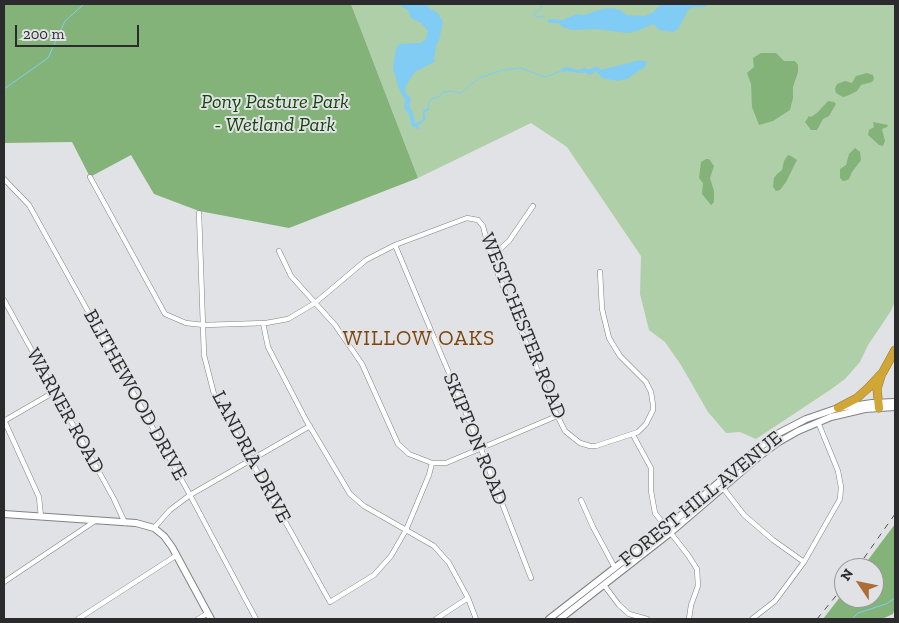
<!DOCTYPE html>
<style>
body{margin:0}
#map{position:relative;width:899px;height:623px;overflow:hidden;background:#e0e2e5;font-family:"Zilla Slab",serif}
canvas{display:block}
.frame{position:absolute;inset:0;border:5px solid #2b2b2d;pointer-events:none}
.north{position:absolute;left:834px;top:558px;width:50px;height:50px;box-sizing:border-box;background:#e0e2e5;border:1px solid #98999b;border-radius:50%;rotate:304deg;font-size:14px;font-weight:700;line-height:20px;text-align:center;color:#2b2b2d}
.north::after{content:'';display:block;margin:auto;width:18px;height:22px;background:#ad6d36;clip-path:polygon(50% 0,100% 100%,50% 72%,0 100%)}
.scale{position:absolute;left:15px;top:25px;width:124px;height:22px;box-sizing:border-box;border:2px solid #2b2b2d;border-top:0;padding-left:6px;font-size:15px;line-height:18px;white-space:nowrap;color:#2b2b2d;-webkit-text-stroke:4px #e0e2e5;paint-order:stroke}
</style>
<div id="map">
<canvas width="899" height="623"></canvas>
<div class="frame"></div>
<div class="north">N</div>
<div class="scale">200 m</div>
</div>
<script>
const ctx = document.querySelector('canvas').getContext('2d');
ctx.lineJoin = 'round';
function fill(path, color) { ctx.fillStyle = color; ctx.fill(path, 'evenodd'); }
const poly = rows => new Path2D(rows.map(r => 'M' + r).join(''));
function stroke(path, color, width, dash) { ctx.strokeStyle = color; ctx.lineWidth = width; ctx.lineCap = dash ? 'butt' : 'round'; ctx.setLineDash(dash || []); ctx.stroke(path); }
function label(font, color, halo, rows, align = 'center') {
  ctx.font = font + ' "Zilla Slab",serif'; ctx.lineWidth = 4; ctx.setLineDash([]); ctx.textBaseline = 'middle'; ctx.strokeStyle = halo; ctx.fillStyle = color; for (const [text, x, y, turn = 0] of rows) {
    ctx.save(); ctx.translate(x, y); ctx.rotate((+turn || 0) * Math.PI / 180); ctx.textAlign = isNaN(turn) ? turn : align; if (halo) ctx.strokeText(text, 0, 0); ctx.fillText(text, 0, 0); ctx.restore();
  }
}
const green = poly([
 [351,4,895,4,895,301,891,311,868,345,860,362,845,379,830,390,756,439,740,432,726,433,708,412,681,365,665,342,649,330,640,294,641,256,567,147,531,123,418,178]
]);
const forest = poly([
 [4,4,351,4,418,178,289,228,199,211,154,194,131,155,90,177,72,142,4,143],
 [761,53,776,53,784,61,795,61,798,65,798,72,793,87,793,98,790,110,773,121,759,125,752,107,751,84,747,73,754,67,753,58],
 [867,73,873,75,874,79,872,82,861,85,857,91,847,96,843,97,836,93,835,89,837,84,845,81,852,83,856,76],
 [828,101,834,102,836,104,829,116,823,119,817,130,811,130,805,122,809,116,811,117,817,113],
 [873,122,888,125,887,127,882,129,885,141,883,146,879,145,868,135,869,130,874,127],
 [855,148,860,152,861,160,852,172,849,179,845,181,843,181,840,178,840,169,846,165,849,154],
 [788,155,791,156,797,160,786,182,780,190,776,191,773,187,774,178,777,174,782,170,784,161],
 [706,159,709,159,714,166,710,178,714,191,714,202,711,205,702,194,703,183,699,178,701,162],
 [895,524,895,608,893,614,882,619,823,619,844,592,844,598,874,598,874,568,862,568]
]);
const water = poly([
 [398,4,426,4,429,8,438,13,443,22,439,40,436,45,434,62,415,72,405,87,406,93,411,99,409,106,413,113,415,124,423,119,423,111,429,107,429,110,424,113,426,117,425,120,422,122,418,126,420,130,411,125,409,114,404,108,405,100,399,89,393,68,396,49,399,44,420,43,425,40,428,31,421,23,411,18,409,11],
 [662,4,709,4,704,7,692,7,688,10,678,29,673,32,659,30,654,24,637,31,627,33,597,29,572,30,562,27,559,23,550,23,547,20,549,19,563,20,576,14,584,15,602,9,612,8,620,10,627,15,644,16,652,13],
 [640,60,647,62,646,66,627,79,618,81,602,78,596,71,590,75,584,72,579,73,567,71,562,72,561,70,565,67,579,70,584,68,589,70,597,66,601,70]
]);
const stream = poly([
 [543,4,539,10,533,14,537,17,544,16],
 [4,89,48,58,65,21,84,4],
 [428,106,431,99,439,97,443,92,451,91,461,93,479,78,503,70,520,68,545,77,561,71],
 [852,619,858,613,886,604,895,598]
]);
const street = poly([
 [90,177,165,314,186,323,204,325,266,323,288,319,315,303,366,260,395,245,467,218,478,220,483,226,491,257,551,403,565,431,580,443,590,446,596,446,638,432,646,424,653,410,653,405,651,392,646,382,620,356,609,338,602,309,600,272],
 [4,179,29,205,190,495,256,619],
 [199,213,204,355,214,394,330,602,374,575,391,556,406,530,429,475,432,463],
 [395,245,481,449,531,578],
 [279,251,291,276,335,325,362,364,398,444,409,454,432,463,446,463,557,416],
 [491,257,509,241,533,206],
 [4,300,114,499,125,523],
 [263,323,268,347,306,420,350,494,364,506,434,546,449,563,468,598,476,619],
 [4,420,39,497,41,517],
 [4,421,54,392],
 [633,435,651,468,651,491,655,513,688,555,697,569,698,586,691,605,689,619],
 [723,488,744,515,773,540,804,562],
 [581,500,593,527,615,568],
 [154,528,170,510,190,495,310,426],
 [4,582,95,521],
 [604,585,619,605,629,614,647,619],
 [78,619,177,555],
 [198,619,208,613],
 [436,619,468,598],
 [752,619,775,601,804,562,840,499,841,487,838,471,818,422]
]);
const secondary = poly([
 [4,514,136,523,154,528,164,536,172,547,211,619],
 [549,619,666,528,756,450,779,433,806,419,838,408,872,403,895,402],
 [560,619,670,533,761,455,777,443,798,431,831,417,865,409,895,407]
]);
const highway = poly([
 [838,408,857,398,868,388,883,372,895,350],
 [879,408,877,389,881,376]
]);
const rail = poly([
 [857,568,895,514],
 [817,619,844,586]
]);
const parkNames = [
 ["Pony Pasture Park",275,102],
 ["- Wetland Park",275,125]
];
const streetNames = [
 ["WESTCHESTER ROAD",523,326,68],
 ["BLITHEWOOD DRIVE",135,395,61],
 ["WARNER ROAD",65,411,61],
 ["SKIPTON ROAD",475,439,68],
 ["LANDRIA DRIVE",251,457,62],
 ["FOREST HILL AVENUE",701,499,-39]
];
const neighbourhoodNames = [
 ["WILLOW OAKS",419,339]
];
fill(green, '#aecfa7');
fill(forest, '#84b37a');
fill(water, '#80ccf5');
stroke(stream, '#80ccf5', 1);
stroke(street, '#818286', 5.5);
stroke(secondary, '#818286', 8);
stroke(highway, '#967b34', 9);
stroke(street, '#fff', 4.5);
stroke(secondary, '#fff', 6);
stroke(highway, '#d0a637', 8);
stroke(rail, '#4f5052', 1, [6, 6]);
label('italic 20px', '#16450b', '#e0e2e5', parkNames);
label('20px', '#2b2b2d', '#e0e2e5', streetNames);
ctx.letterSpacing = '1px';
label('21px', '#7d450c', '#e0e2e5', neighbourhoodNames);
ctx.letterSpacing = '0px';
</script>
